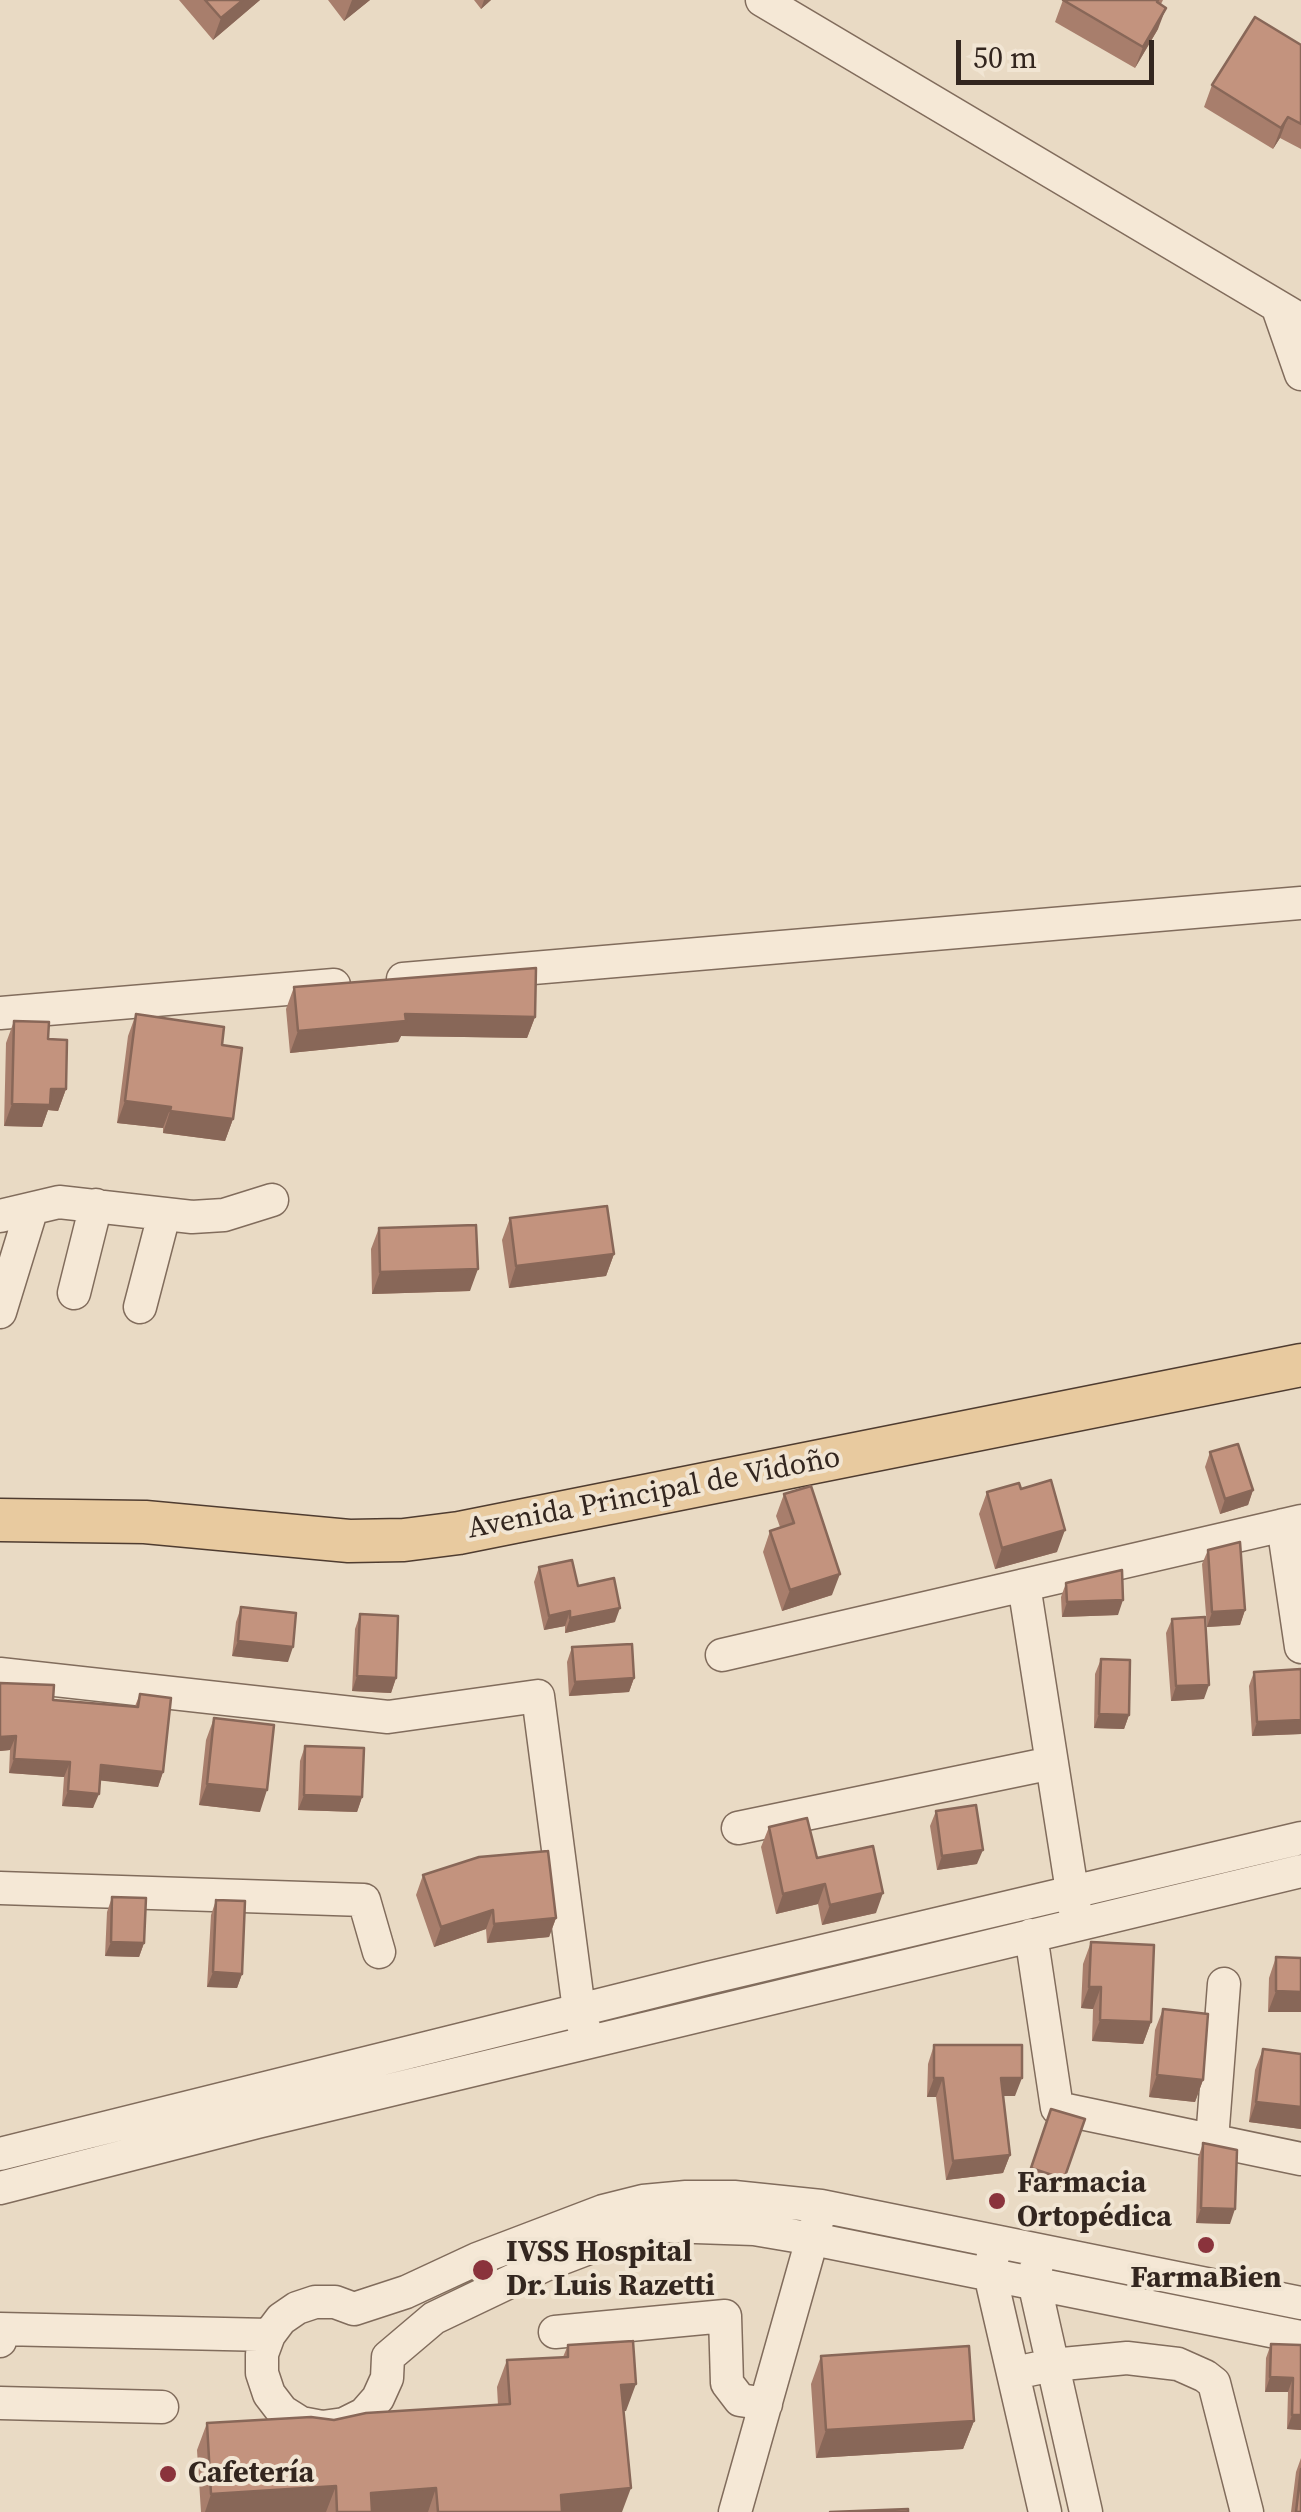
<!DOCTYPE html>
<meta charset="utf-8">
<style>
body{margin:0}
#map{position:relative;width:1301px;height:2512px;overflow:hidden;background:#e9dac4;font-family:"Source Serif 4",serif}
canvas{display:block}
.scale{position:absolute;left:956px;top:40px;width:198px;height:45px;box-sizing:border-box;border:5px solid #33261f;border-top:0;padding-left:12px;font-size:30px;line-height:35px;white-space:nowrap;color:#33261f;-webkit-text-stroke:8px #f1e5d3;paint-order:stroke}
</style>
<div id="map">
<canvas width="1301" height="2512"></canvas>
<div class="scale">50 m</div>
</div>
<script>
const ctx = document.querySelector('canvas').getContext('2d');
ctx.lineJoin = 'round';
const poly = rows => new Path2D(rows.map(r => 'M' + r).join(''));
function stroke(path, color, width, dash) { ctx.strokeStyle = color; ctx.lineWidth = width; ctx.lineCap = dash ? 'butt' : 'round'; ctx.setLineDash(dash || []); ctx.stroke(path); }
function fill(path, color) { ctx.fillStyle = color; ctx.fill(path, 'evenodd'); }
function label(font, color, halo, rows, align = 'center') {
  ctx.font = font + ' "Source Serif 4",serif'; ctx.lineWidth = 8; ctx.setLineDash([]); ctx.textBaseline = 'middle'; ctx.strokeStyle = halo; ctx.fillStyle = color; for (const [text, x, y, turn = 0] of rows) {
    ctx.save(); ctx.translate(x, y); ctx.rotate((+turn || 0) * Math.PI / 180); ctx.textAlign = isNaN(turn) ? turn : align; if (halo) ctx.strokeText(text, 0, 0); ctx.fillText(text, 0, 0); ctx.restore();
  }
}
const minor = poly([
 [762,0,1301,320],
 [1278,308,1301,374],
 [403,979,1301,903],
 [0,1013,334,985],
 [0,1216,59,1202,192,1217,224,1215,272,1200],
 [74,1293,96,1205],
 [140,1307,164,1215],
 [0,1312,31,1211],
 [1283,1525,1301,1647],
 [1024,1585,1075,1910],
 [722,1655,1301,1521],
 [0,1674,388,1717,538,1696,579,2010,585,2031],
 [738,1828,1052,1763],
 [0,1888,364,1900,379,1952],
 [1031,1935,1057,2108,1301,2159],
 [1212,2140,1224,1984],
 [0,2154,708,1978,1301,1838],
 [0,2188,257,2122,1301,1871],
 [993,2255,990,2274,1045,2512],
 [1037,2263,1034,2282,1086,2512],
 [1301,2303,821,2206,734,2197,686,2197,643,2201,603,2211,477,2259,406,2292,354,2309,335,2302,315,2302,297,2308,281,2319,269,2335,262,2354,262,2373,269,2394,282,2411,301,2423,322,2427,344,2424,364,2414,378,2398,387,2378,388,2357,434,2318,547,2264,623,2235,667,2226,754,2229,813,2239,1301,2337],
 [555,2332,725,2316,727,2383,740,2400,766,2404],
 [0,2341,0,2329,269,2335],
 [1015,2373,1052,2365,1127,2358,1178,2364,1205,2376,1214,2383,1247,2512],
 [0,2403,162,2407],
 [735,2512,818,2218]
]);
const major = poly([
 [0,1520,145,1522,349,1541,404,1540,459,1533,1301,1365]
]);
const wall = poly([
 [179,0,260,0,213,40],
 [328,0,370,0,344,21],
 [474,0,491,0,481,9],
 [1063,0,1163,0,1161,4,1158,29,1135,68,1055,22],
 [1301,45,1301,149,1280,138,1273,149,1204,107,1212,85],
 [294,987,535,1017,527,1038,401,1036,398,1042,290,1053,286,1009],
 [136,1014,222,1045,233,1119,225,1141,163,1133,163,1128,117,1123,128,1036],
 [14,1021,48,1039,66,1089,58,1111,48,1110,42,1127,4,1126,6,1043],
 [510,1218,614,1254,606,1276,509,1288,502,1240],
 [379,1228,470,1291,372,1294,371,1249],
 [1210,1452,1253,1490,1248,1505,1220,1514,1205,1467],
 [1021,1489,1057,1552,995,1569,979,1514,987,1492],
 [784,1494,832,1595,782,1611,763,1552,770,1531,780,1527,776,1516],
 [1208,1550,1245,1610,1240,1625,1207,1627,1202,1564],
 [539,1567,578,1586,615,1622,565,1633,565,1626,544,1630,534,1582],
 [1066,1583,1118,1615,1062,1617,1061,1597],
 [241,1607,288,1662,232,1656,236,1622],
 [360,1614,396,1678,391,1693,352,1691,355,1629],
 [1172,1619,1204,1699,1171,1701,1166,1633],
 [572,1647,634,1678,629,1692,569,1696,567,1662],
 [1101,1659,1129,1715,1124,1729,1094,1728,1095,1674],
 [1301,1669,1301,1734,1252,1736,1249,1686,1254,1672],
 [0,1683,53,1700,135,1706,140,1694,163,1772,158,1787,100,1780,93,1808,62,1806,64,1777,9,1773,10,1750,0,1751],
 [214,1718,260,1812,199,1805,206,1740],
 [305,1746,362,1797,357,1812,298,1810,300,1761],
 [936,1811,977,1864,937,1870,930,1826],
 [769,1827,817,1858,876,1913,822,1925,818,1904,776,1914,761,1847],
 [423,1875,556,1918,549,1937,487,1943,486,1929,434,1947,416,1895],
 [112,1897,144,1943,139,1957,105,1956,107,1912],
 [216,1900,242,1974,237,1988,207,1987,211,1915],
 [1091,1942,1151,2022,1143,2044,1092,2041,1093,2009,1081,2008,1083,1964],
 [1276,1957,1301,1958,1268,2012,1269,1978],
 [1163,2009,1203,2080,1195,2102,1149,2097,1155,2030],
 [934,2045,1015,2096,1003,2096,1010,2155,1003,2173,946,2180,936,2097,927,2097,928,2064],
 [1263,2049,1301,2054,1301,2129,1249,2122,1255,2070],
 [1051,2109,1085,2119,1059,2193,1026,2182],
 [1203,2143,1230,2224,1196,2223,1198,2158],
 [1271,2344,1301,2345,1301,2430,1287,2429,1288,2392,1265,2392,1266,2358],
 [568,2345,626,2411,624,2411,622,2512,201,2512,197,2450,207,2423,334,2420,498,2405,497,2387,507,2360,563,2357],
 [821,2356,974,2421,963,2449,816,2458,811,2384],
 [1301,2458,1301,2512,1291,2512,1296,2472]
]);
const shadedWall = poly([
 [243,0,260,0,213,40,221,18],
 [352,0,370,0,344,21],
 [484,0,491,0,481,9],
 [1166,8,1158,29,1135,68,1143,47],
 [1288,117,1280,138,1273,149,1281,128],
 [405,1014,535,1017,527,1038,401,1036,398,1042,290,1053,298,1031],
 [51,1089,66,1089,58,1111,48,1110,42,1127,4,1126,12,1104],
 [125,1101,171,1107,163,1128,117,1123],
 [170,1111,233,1119,225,1141,163,1133],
 [614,1254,606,1276,509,1288,516,1266],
 [478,1269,470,1291,372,1294,380,1272],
 [1253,1490,1248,1505,1220,1514,1225,1499],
 [1065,1530,1057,1552,995,1569,1002,1548],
 [840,1574,832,1595,782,1611,790,1590],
 [1123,1600,1118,1615,1062,1617,1067,1602],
 [620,1608,615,1622,565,1633,570,1618],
 [1245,1610,1240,1625,1207,1627,1212,1612],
 [570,1611,565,1626,544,1630,549,1616],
 [238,1641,293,1647,288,1662,232,1656],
 [357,1676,396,1678,391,1693,352,1691],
 [634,1678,629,1692,569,1696,575,1682],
 [1209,1685,1204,1699,1171,1701,1176,1686],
 [1099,1714,1129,1715,1124,1729,1094,1728],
 [1301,1720,1301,1734,1252,1736,1257,1722],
 [16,1736,10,1750,0,1751,0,1737],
 [14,1759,70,1762,64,1777,9,1773],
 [101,1765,163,1772,158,1787,96,1780],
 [207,1784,267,1790,260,1812,199,1805],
 [68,1791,99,1794,93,1808,62,1806],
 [304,1795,362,1797,357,1812,298,1810],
 [983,1850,977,1864,937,1870,942,1856],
 [825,1884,818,1904,776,1914,783,1894],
 [883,1893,876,1913,822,1925,830,1905],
 [493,1910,486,1929,434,1947,441,1927],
 [556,1918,549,1937,487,1943,494,1924],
 [111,1942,144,1943,139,1957,105,1956],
 [213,1972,242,1974,237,1988,207,1987],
 [1089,1987,1101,1987,1093,2009,1081,2008],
 [1276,1991,1301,1992,1301,2012,1268,2012],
 [1100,2020,1151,2022,1143,2044,1092,2041],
 [1157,2075,1203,2080,1195,2102,1149,2097],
 [934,2078,943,2078,936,2097,927,2097],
 [1001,2078,1022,2078,1015,2096,994,2096],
 [1256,2102,1301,2107,1301,2129,1249,2122],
 [1010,2155,1003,2173,946,2180,953,2161],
 [1201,2208,1235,2209,1230,2224,1196,2223],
 [1270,2377,1293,2378,1288,2392,1265,2392],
 [636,2384,626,2411,611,2412,621,2385],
 [1292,2415,1301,2415,1301,2430,1287,2429],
 [974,2421,963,2449,816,2458,826,2430],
 [336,2486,326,2512,205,2512,211,2494],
 [436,2488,428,2512,364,2512,371,2493],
 [631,2488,622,2512,555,2512,561,2495]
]);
const building = poly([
 [205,0,243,0,221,18,205,0],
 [1063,0,1158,0,1157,2,1166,8,1143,47,1063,0],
 [1255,17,1301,45,1301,124,1288,117,1281,128,1212,85,1255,17],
 [536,968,535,1017,405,1014,406,1021,298,1031,294,987,536,968],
 [136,1014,224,1027,222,1045,242,1048,233,1119,170,1111,171,1107,125,1101,136,1014],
 [14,1021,49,1022,48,1039,67,1040,66,1089,51,1089,50,1105,12,1104,14,1021],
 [607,1206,614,1254,516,1266,510,1218,607,1206],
 [476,1225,478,1269,380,1272,379,1228,476,1225],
 [1238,1444,1253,1490,1225,1499,1210,1452,1238,1444],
 [1051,1480,1065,1530,1002,1548,987,1492,1019,1483,1021,1489,1051,1480],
 [811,1486,840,1574,790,1590,770,1531,794,1523,784,1494,811,1486],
 [1240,1542,1245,1610,1212,1612,1208,1550,1240,1542],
 [572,1560,578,1586,614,1578,620,1608,570,1618,570,1611,549,1616,539,1567,572,1560],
 [1122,1570,1123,1600,1067,1602,1066,1583,1122,1570],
 [241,1607,296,1613,293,1647,238,1641,241,1607],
 [360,1614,398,1616,396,1678,357,1676,360,1614],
 [1205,1617,1209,1685,1176,1686,1172,1619,1205,1617],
 [632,1644,634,1678,575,1682,572,1647,632,1644],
 [1101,1659,1130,1660,1129,1715,1099,1714,1101,1659],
 [1301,1669,1301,1720,1257,1722,1254,1672,1301,1669],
 [0,1683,54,1685,53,1700,138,1707,140,1694,171,1698,163,1772,101,1765,99,1794,68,1791,70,1762,14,1759,16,1736,0,1737,0,1683],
 [214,1718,274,1725,267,1790,207,1784,214,1718],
 [305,1746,364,1748,362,1797,304,1795,305,1746],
 [976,1805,983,1850,942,1856,936,1811,976,1805],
 [807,1818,817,1858,873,1846,883,1893,830,1905,825,1884,783,1894,769,1827,807,1818],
 [548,1851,556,1918,494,1924,493,1910,441,1927,423,1875,479,1857,548,1851],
 [112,1897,146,1898,144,1943,111,1942,112,1897],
 [216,1900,245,1901,242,1974,213,1972,216,1900],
 [1091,1942,1154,1945,1151,2022,1100,2020,1101,1987,1089,1987,1091,1942],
 [1276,1957,1301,1958,1301,1992,1276,1991,1276,1957],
 [1163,2009,1208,2014,1203,2080,1157,2075,1163,2009],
 [934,2045,1022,2045,1022,2078,1001,2078,1010,2155,953,2161,943,2078,934,2078,934,2045],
 [1263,2049,1301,2054,1301,2107,1256,2102,1263,2049],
 [1051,2109,1085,2119,1064,2179,1031,2168,1051,2109],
 [1203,2143,1237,2150,1235,2209,1201,2208,1203,2143],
 [633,2341,636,2384,621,2385,631,2488,561,2495,562,2512,438,2512,436,2488,371,2493,372,2512,337,2512,336,2486,211,2494,207,2423,311,2417,334,2420,366,2413,510,2404,507,2360,568,2357,568,2345,633,2341],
 [1271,2344,1301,2345,1301,2415,1292,2415,1293,2378,1270,2377,1271,2344],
 [969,2346,974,2421,826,2430,821,2356,969,2346],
 [1301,2469,1301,2512,1296,2512,1301,2469],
 [908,2509,908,2512,830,2512,908,2509]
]);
const markers = [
 [997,2201,10,"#8a333c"],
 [1206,2245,10,"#8a333c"],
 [483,2270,12,"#8a333c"],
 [168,2474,10,"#8a333c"]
];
const streetNames = [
 ["Avenida Principal de Vidoño",654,1494,-11]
];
const poiNames = [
 ["Farmacia",1017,2184],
 ["Ortopédica",1017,2218],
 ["IVSS Hospital",506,2253],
 ["Dr. Luis Razetti",506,2287],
 ["FarmaBien",1206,2279,"center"],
 ["Cafetería",188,2474]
];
stroke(minor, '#816c5c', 35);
stroke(major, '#4f3c30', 45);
stroke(minor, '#f5e8d6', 32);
stroke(major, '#e8ca9f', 42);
fill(wall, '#a87e6c');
fill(shadedWall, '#886758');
fill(building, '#c3937e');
stroke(building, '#886758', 2.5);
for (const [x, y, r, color] of markers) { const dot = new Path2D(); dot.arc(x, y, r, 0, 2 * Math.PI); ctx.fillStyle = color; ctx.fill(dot); stroke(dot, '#f1e5d3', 4); }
label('30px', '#33261f', '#f1e5d3', streetNames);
label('bold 30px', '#33261f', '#f1e5d3', poiNames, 'left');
</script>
